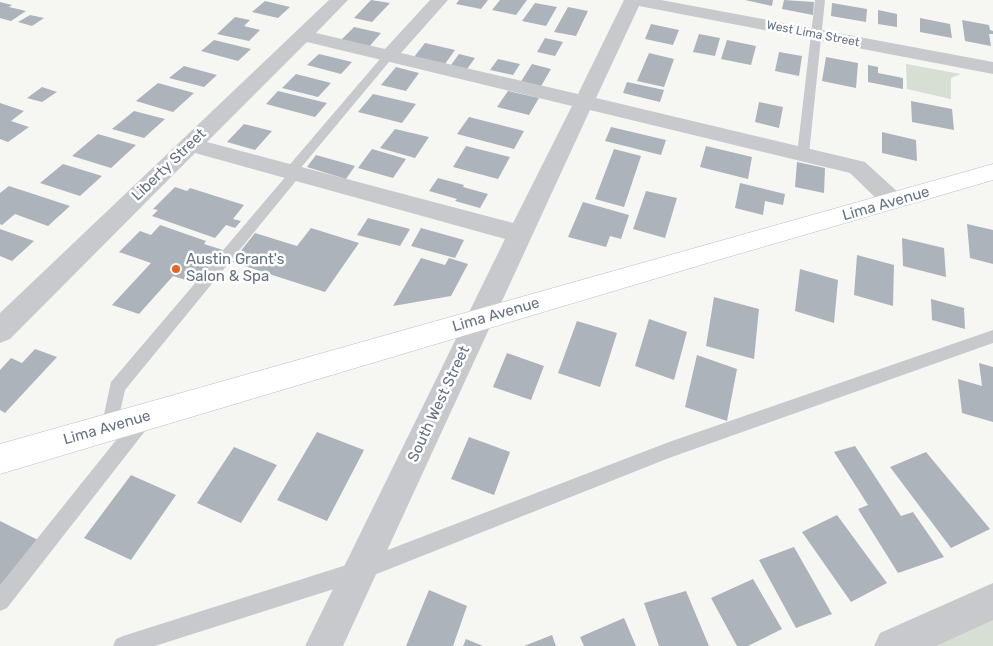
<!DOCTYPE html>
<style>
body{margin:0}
canvas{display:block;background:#f6f7f3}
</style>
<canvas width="993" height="646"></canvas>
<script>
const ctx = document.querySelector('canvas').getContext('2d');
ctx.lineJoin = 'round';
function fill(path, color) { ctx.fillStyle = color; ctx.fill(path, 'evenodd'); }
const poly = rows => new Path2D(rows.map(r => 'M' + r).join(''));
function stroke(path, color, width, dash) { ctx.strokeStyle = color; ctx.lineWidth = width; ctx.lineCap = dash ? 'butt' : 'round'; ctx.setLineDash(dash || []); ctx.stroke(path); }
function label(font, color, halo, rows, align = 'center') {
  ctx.font = font + ' Rubik,sans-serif'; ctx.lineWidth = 5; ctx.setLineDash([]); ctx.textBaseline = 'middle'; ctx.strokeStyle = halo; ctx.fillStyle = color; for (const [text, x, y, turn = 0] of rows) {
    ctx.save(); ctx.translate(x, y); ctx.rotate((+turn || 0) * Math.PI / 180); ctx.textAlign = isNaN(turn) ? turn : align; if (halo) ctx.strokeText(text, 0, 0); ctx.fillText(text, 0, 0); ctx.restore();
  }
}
const green = poly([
 [906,64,961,74,951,78,951,99,907,89],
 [993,601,993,646,893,646]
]);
const building = poly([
 [371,0,390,3,372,22,354,18],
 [459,0,488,0,481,9,456,4],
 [500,0,527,0,516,15,492,10],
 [745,0,773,0,772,6],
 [784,0,814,2,813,15,782,9],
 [265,1,290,7,278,18,252,12],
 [0,2,12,5,9,7,26,11,11,21,0,18],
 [535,3,557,7,546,26,522,21],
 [832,3,867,9,866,22,831,16],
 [568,7,588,11,576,36,554,32],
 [878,10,897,14,897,27,878,24],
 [30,15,44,18,32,26,18,22],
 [235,17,250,20,244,26,260,30,249,41,217,34],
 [920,18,950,24,952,38,920,32],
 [962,20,989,25,990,30,993,31,993,34,989,34,991,46,965,41],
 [651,24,679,30,673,45,645,39],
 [354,27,381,33,368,48,340,41],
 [699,34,720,38,715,56,693,52],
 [545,38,563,42,555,56,537,52],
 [214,40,251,49,238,61,201,51],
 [727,40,756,46,751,65,721,59],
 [425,43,455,50,445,64,414,57],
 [779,52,802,56,799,76,775,71],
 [649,53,674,59,664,87,637,81],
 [319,54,352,62,341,74,307,65],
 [459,54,475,58,467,69,451,65],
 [826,57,858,63,856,88,822,81],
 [498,59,520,64,513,75,490,70],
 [532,64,551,69,540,88,520,83],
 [868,65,878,67,878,73,903,78,903,89,868,82],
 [184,66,217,75,204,87,169,78],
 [396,67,419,73,406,91,381,85],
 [296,74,331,83,318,97,282,88],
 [627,82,664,90,660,102,623,93],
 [158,83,194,93,173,112,136,101],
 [42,87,57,92,42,102,27,98],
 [278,91,327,103,315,117,266,104],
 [508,91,539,98,529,115,497,107],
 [373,94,416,104,402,123,358,112],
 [911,101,952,109,954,130,912,122],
 [759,102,783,107,779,128,755,122],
 [0,103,24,111,11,121,29,127,8,142,0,139],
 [134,111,165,119,144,138,112,129],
 [469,117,524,131,514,149,457,134],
 [244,124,272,131,255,150,227,142],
 [611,127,666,140,661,155,605,141],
 [395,129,429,137,415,158,380,148],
 [882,132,916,140,917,161,882,153],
 [98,134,136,145,111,168,72,156],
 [466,146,510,157,498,179,453,167],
 [706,146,752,157,748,179,700,167],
 [372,149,406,159,393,178,358,168],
 [614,149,641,156,624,207,595,199],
 [316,155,355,166,346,179,307,167],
 [797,162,825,168,824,193,795,187],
 [63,164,102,176,80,196,40,183],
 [438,178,464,185,463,187,488,194,480,208,455,201,457,199,429,191],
 [740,183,785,194,783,205,765,201,763,215,735,208],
 [9,186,70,206,48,226,15,214,2,225,0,224,0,193],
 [175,187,187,191,190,188,244,205,233,219,241,221,235,228,226,225,215,238,152,216,158,210,153,209],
 [646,191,677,198,665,238,633,229],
 [583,202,629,215,621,239,610,236,606,247,568,237],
 [368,218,410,229,400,246,357,235],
 [967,224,993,230,993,264,970,258],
 [160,225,206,241,204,244,223,250,195,283,173,276,139,314,112,305,151,263,119,252,140,231,151,235],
 [311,228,359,243,325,292,232,262,255,233,297,246],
 [421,228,464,240,455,258,411,246],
 [0,229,34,241,12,261,0,256],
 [902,238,944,248,946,277,903,266],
 [857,255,894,265,893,306,854,295],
 [421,258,445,265,449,258,468,264,451,296,393,306],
 [800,269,838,280,834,323,795,311],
 [714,297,759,309,754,359,706,346],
 [931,299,964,308,965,329,932,320],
 [649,319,687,332,674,380,635,366],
 [577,321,617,333,600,387,558,373],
 [35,349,57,357,5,413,0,410,0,370,11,358,22,363],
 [507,353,544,366,531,400,493,387],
 [697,355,737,369,727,421,685,407],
 [979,363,993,367,993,422,962,413,958,379,982,386],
 [317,432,364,450,327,521,277,500],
 [469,437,510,452,494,495,451,479],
 [855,446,901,516,913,512,944,557,898,573,858,509,868,505,834,452],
 [234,447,277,465,241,523,197,503],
 [926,452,990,529,951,548,890,467],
 [131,475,176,495,131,560,84,538],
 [837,515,887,583,851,602,802,532],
 [0,521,38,540,0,588],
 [794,547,832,614,796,628,759,560],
 [753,579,782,629,748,646,737,646,711,598],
 [429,590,467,606,453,646,406,646],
 [686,591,709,646,659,646,644,603],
 [624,618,636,646,584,646,580,637],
 [552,635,556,646,524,646],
 [466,639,483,646,463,646]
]);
const service = poly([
 [815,0,825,0,809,154,803,158,797,154,815,0],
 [390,51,395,54,394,56,299,170,302,173,300,176,125,390,115,434,109,436,103,434,101,428,111,382,287,175,284,172,286,169,386,52,390,51],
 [993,330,993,343,669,458,359,581,155,646,113,646,116,639,123,636,359,561,669,442,993,330],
 [143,412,149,414,151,420,149,426,7,608,0,611,0,585,137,414,143,412]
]);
const minor = poly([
 [329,0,348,0,316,33,385,49,430,0,448,0,401,53,578,94,624,0,661,0,993,62,993,74,639,6,596,98,865,162,901,195,905,201,901,207,893,209,885,207,850,173,590,110,343,646,305,646,505,239,195,153,10,339,0,343,0,313,329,0],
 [307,42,572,106,513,223,207,142,307,42],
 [993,583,993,620,936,646,874,646,880,633,993,583]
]);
const secondary = poly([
 [993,164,993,180,711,262,0,474,0,444,993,164]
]);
const markers = [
 [176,269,5,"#e86322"]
];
const farStreetnames = [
 ["West Lima Street",813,34,11]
];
const streetNames = [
 ["Liberty Street",169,165,-44],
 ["Lima Avenue",886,204,-16],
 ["Lima Avenue",496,315,-16],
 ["South West Street",439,404,-65],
 ["Lima Avenue",107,428,-16]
];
const poiNames = [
 ["Austin Grant's",186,260],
 ["Salon & Spa",186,277]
];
fill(green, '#d7ded4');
fill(building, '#acb3ba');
stroke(secondary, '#b9bcc1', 1);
fill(service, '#c7c9cd');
fill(minor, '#c7c9cd');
fill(secondary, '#fff');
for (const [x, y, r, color] of markers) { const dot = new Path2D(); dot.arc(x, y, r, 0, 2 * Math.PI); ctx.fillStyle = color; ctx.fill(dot); stroke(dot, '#fff', 2); }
label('12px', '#657385', '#fff', farStreetnames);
label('15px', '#657385', '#fff', streetNames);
label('15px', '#657385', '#fff', poiNames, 'left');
</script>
